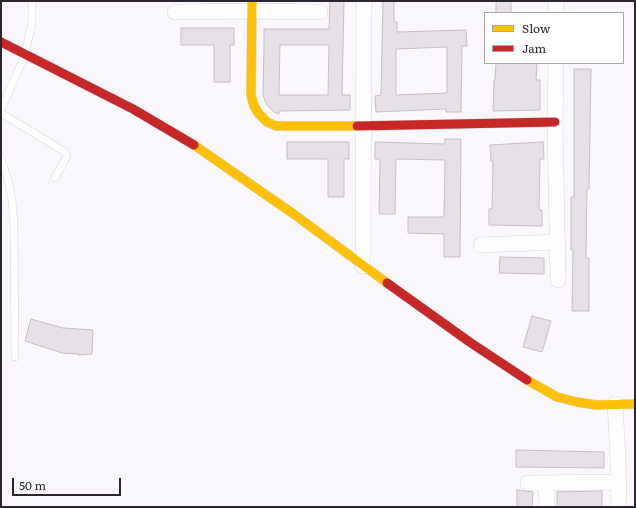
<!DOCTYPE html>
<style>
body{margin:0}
#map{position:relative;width:636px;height:508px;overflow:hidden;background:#faf8fc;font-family:Literata,serif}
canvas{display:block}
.frame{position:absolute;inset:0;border:2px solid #2d2631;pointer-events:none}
.legend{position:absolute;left:484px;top:12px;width:140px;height:52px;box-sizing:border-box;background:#fff;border:1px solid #aba8ad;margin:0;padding:5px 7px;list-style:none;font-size:12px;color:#2d2631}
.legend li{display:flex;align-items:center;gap:8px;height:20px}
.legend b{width:20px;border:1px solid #aba8ad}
.scale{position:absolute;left:12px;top:478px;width:109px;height:18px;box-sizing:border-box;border:2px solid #2d2631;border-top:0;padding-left:5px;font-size:12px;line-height:14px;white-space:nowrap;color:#2d2631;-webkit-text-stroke:3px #fff;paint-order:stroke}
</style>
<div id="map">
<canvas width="636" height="508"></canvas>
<div class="frame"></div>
<ul class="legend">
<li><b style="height:5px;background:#ffc107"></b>Slow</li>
<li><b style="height:5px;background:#c62828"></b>Jam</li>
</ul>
<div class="scale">50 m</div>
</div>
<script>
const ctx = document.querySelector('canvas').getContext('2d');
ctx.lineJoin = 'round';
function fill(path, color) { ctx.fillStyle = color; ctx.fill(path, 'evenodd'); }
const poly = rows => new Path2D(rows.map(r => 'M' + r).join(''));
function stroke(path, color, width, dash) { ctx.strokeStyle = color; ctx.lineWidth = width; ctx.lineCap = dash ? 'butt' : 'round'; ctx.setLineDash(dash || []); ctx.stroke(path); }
const building = poly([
 [330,1,344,1,342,95,350,95,350,110,279,111,279,114,274,112,268,106,265,101,263,95,264,45,264,29,329,29,330,1],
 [280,45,329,45,328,95,279,95,280,45],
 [383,1,394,1,394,22,397,22,397,32,466,30,467,46,462,46,461,112,446,112,446,109,376,112,375,96,381,95,383,1],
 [447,47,447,93,396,95,396,49,447,47],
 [496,1,511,1,511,13,496,13,496,1],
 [181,28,234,28,234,45,230,45,230,82,214,82,214,45,181,45,181,28],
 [496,63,537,63,536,80,540,80,540,110,493,111,494,80,495,80,496,63],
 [574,69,591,69,589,189,587,189,586,258,589,258,589,311,572,311,573,250,571,250,571,197,574,197,574,69],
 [445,139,461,139,460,257,444,257,444,234,408,233,408,217,444,217,445,160,396,159,395,214,379,214,380,159,375,159,375,142,445,144,445,139],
 [287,142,349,142,349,159,344,159,344,197,328,197,328,159,287,159,287,142],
 [543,142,544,159,540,159,539,210,542,210,542,226,489,225,489,209,492,209,493,161,491,161,490,145,543,142],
 [500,257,544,258,544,274,499,273,500,257],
 [532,316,551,321,542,352,523,347,532,316],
 [31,319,63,328,93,330,92,354,78,355,78,354,62,353,25,341,31,319],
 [516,450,604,452,604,468,516,467,516,450],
 [517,490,533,492,532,507,517,507,517,490],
 [602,491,602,507,557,507,557,492,602,491]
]);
const lane = poly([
 [1,109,25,55,32,22,32,1],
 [1,113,65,152,67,156,55,178],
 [1,159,8,180,12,200,14,225,15,357]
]);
const street = poly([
 [175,12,251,11,320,12],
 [556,13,556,1],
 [556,63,555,122,558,280],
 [481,245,558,242],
 [363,266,364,1],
 [615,404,618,459,619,507],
 [528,483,619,482],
 [546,483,547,507]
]);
const slow = poly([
 [252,1,251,95,254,106,259,114,267,122,276,126,357,126],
 [194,145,295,215,387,283],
 [527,380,557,397,577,402,596,405,635,404]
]);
const jam = poly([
 [1,42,133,109,194,145],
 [357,126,555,122],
 [387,283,471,343,527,380]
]);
fill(building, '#e7e0e6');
stroke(building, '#c5bec4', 1);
stroke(lane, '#d8d4db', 8);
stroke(street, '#d8d4db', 16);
stroke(slow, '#d8d4db', 10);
stroke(jam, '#d8d4db', 10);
stroke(lane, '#fefeff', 7);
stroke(street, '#fefeff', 15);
stroke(slow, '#ffc107', 9);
stroke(jam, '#c62828', 9);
</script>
